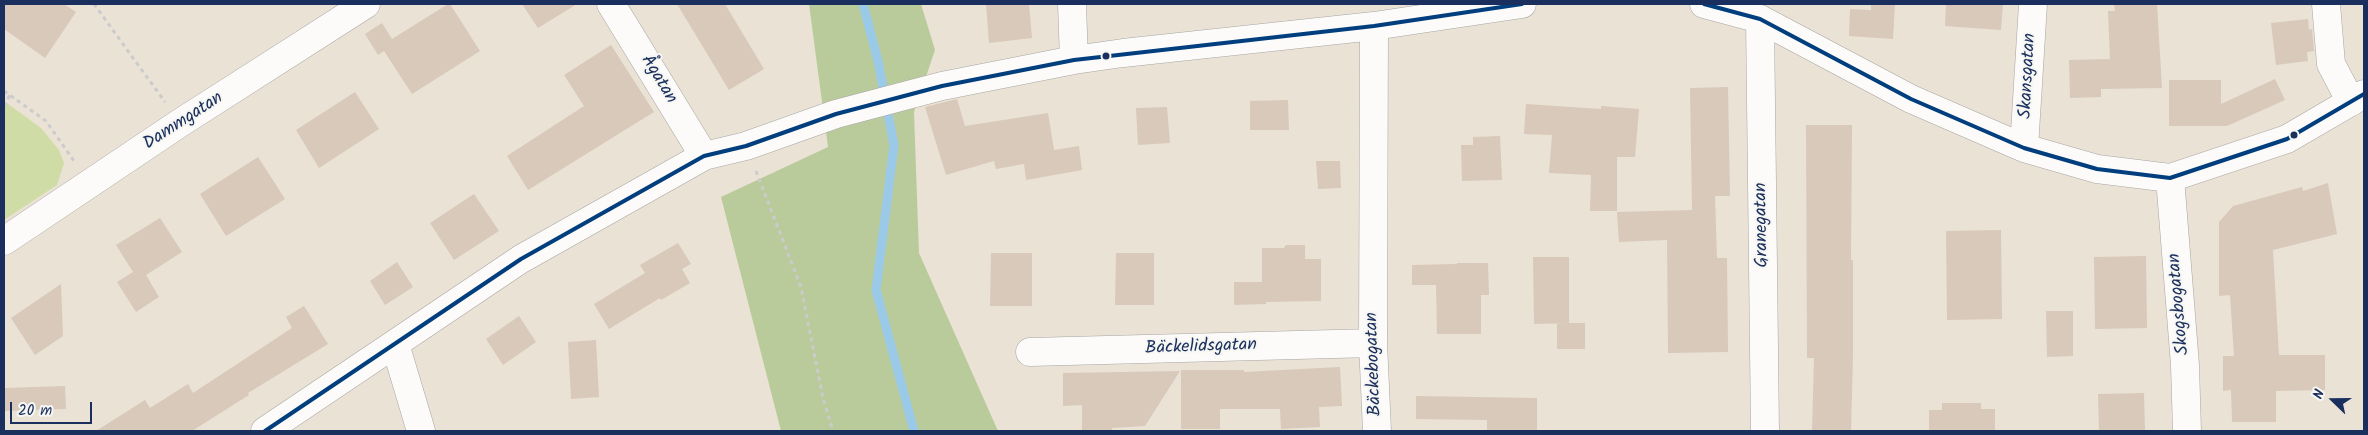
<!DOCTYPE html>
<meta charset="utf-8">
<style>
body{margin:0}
#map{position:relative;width:2368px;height:435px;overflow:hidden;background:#eae2d5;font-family:Kalam,sans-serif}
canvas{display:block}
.frame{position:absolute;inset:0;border:5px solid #1b2f5e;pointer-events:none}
.north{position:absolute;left:2308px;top:375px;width:50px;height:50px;-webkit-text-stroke:4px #f6f6f2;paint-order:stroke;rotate:292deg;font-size:14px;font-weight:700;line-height:20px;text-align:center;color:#1b2f5e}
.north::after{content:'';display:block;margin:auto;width:18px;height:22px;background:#1b2f5e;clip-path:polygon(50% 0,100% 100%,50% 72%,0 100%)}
.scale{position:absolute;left:10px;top:402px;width:82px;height:22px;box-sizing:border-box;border:2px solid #1b2f5e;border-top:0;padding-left:6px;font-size:15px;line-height:18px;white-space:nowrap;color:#1b2f5e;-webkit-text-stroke:4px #f6f6f2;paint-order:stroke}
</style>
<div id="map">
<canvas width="2368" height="435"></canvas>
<div class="frame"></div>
<div class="north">N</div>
<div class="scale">20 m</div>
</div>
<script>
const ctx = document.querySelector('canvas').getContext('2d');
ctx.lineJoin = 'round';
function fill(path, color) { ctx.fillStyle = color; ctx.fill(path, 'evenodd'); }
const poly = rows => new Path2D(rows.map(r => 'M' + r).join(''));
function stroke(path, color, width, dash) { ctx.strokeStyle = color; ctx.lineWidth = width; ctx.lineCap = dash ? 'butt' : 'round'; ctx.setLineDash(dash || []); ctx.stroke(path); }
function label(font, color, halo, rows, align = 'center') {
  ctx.font = font + ' Kalam,sans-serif'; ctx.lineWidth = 4; ctx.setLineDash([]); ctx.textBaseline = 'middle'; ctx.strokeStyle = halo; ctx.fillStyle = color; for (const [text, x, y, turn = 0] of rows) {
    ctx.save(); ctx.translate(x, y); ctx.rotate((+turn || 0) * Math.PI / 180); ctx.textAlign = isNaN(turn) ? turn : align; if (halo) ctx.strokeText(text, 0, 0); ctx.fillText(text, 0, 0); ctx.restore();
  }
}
const green = poly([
 [4,101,41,128,59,150,64,163,57,185,4,220]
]);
const forest = poly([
 [809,4,921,4,935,50,914,112,919,253,998,431,781,431,721,197,828,147]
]);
const stream = poly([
 [863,4,878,61,894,145,876,290,914,431]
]);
const building = poly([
 [4,4,64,4,76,12,45,58,4,29],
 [448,4,450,4,480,51,412,94,384,51,378,55,365,34,382,23,392,39],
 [522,4,577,4,538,28],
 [677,4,725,4,764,69,729,90],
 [986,4,1029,4,1032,38,989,43],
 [1871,4,1895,4,1893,39,1849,36,1850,9,1871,10],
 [1946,4,2003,4,2001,30,1945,26],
 [2114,4,2157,4,2162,88,2101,89,2101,97,2070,98,2069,60,2110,59,2108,11,2115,11],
 [2308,19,2309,30,2312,29,2314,51,2307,52,2308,61,2276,65,2271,23],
 [611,45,654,112,528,190,507,156,584,106,564,75],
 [2275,79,2285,100,2227,126,2169,126,2169,80,2221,80,2221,104],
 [1728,87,1730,196,1715,196,1717,258,1727,258,1728,352,1668,353,1667,240,1619,242,1617,212,1692,210,1690,88],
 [355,92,379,129,319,168,296,130],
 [957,99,965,126,1048,113,1054,150,1079,146,1082,170,1026,180,1024,164,996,169,994,161,946,175,925,107],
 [1288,100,1289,130,1250,130,1250,101],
 [1526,104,1601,109,1601,106,1639,109,1635,157,1617,157,1617,211,1590,211,1591,175,1549,173,1552,135,1524,134],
 [1167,107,1170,143,1138,145,1136,108],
 [1806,125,1852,125,1851,260,1853,260,1853,357,1851,431,1812,431,1814,358,1807,358],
 [1500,136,1502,180,1462,181,1461,145,1473,145,1473,137],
 [258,157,285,199,226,236,200,194],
 [1316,161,1340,161,1341,188,1318,189],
 [2328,183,2337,234,2273,250,2279,355,2325,355,2325,390,2276,391,2276,422,2232,422,2231,390,2223,391,2223,356,2234,356,2230,295,2219,296,2219,222,2233,206,2302,187,2303,191],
 [474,194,499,231,454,260,430,223],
 [160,218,182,252,146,275,159,297,136,312,117,282,133,272,116,245],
 [2001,230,2002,319,1947,320,1946,231],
 [678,243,691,264,682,269,690,283,661,300,660,298,609,329,594,304,645,273,640,265],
 [1286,245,1305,245,1305,259,1321,259,1321,301,1266,302,1266,304,1234,305,1234,282,1262,282,1262,248,1284,248],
 [991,253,1032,253,1032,306,990,306],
 [1116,253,1154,253,1154,305,1115,305],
 [2146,256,2147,328,2095,329,2094,257],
 [1533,257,1569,257,1569,323,1534,324],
 [397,262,413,287,385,305,370,281],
 [1457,263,1488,263,1489,295,1481,295,1481,334,1437,334,1436,285,1412,285,1412,265,1457,264],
 [61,284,63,336,35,355,11,318],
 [304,306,328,344,248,393,249,395,192,431,96,431,145,400,150,408,188,384,193,393,292,328,286,317],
 [2046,311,2073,311,2073,356,2047,357],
 [519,316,536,342,503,365,486,339],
 [1557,323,1585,323,1585,349,1557,349],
 [596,340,599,397,571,399,568,342],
 [1340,367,1342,406,1319,407,1320,427,1281,429,1280,409,1220,409,1220,429,1181,429,1181,370,1244,370,1244,372],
 [1180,371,1145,426,1112,428,1112,431,1082,431,1082,405,1063,406,1063,373],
 [65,386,66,409,4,411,4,388],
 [2144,393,2145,431,2099,431,2098,394],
 [1416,396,1537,398,1537,431,1487,431,1487,420,1416,419],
 [1942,403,1981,403,1981,409,1995,409,1995,431,1929,431,1929,410,1942,410]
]);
const path = poly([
 [94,4,165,102],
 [4,91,46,121,74,161],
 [4,106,10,95],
 [756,171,801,287,823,398,833,431]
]);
const minor = poly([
 [611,4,704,156],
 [1072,4,1074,60],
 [1704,4,1760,19,1911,99,2024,148,2097,169,2170,178,2287,139,2364,94],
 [2326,4,2331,64,2351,102],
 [1760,19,1765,431],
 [1374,26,1373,343,1377,431],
 [2024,148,2033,4],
 [2170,178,2185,365,2187,431],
 [4,241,180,123,366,4],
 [395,344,421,431],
 [1030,352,1373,343],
 [265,431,521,259,704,156,746,146,836,114,942,86,1074,60,1123,53,1374,26,1522,4]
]);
const bus1 = poly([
 [1704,4,1760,19,1911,99,2024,148,2097,169,2170,178,2287,139,2364,94],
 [265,431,521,259,704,156,746,146,836,114,942,86,1074,60,1374,26,1522,4]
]);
const markers = [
 [1106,56,4.5,"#1b2f5e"],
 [2294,135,4.5,"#1b2f5e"]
];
const streetNames = [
 ["Skansgatan",2029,76,-87],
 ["Ågatan",658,80,59],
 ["Dammgatan",184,122,-33],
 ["Granegatan",1763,225,-91],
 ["Skogsbogatan",2180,304,-95],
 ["Bäckelidsgatan",1201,348,-2],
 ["Bäckebogatan",1375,364,-92]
];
fill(green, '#d0dca5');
fill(forest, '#bacb9b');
stroke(stream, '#9acae8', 9);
fill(building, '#d8c9ba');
stroke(minor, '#a7a5a4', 29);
stroke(path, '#cbcbcc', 3, [4, 4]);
stroke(minor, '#fcfbf9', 28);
stroke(bus1, '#003e7d', 4);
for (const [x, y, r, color] of markers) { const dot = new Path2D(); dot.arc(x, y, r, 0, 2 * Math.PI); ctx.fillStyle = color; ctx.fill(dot); stroke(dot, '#f6f6f2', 2); }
label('18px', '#1b2f5e', '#f6f6f2', streetNames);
</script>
